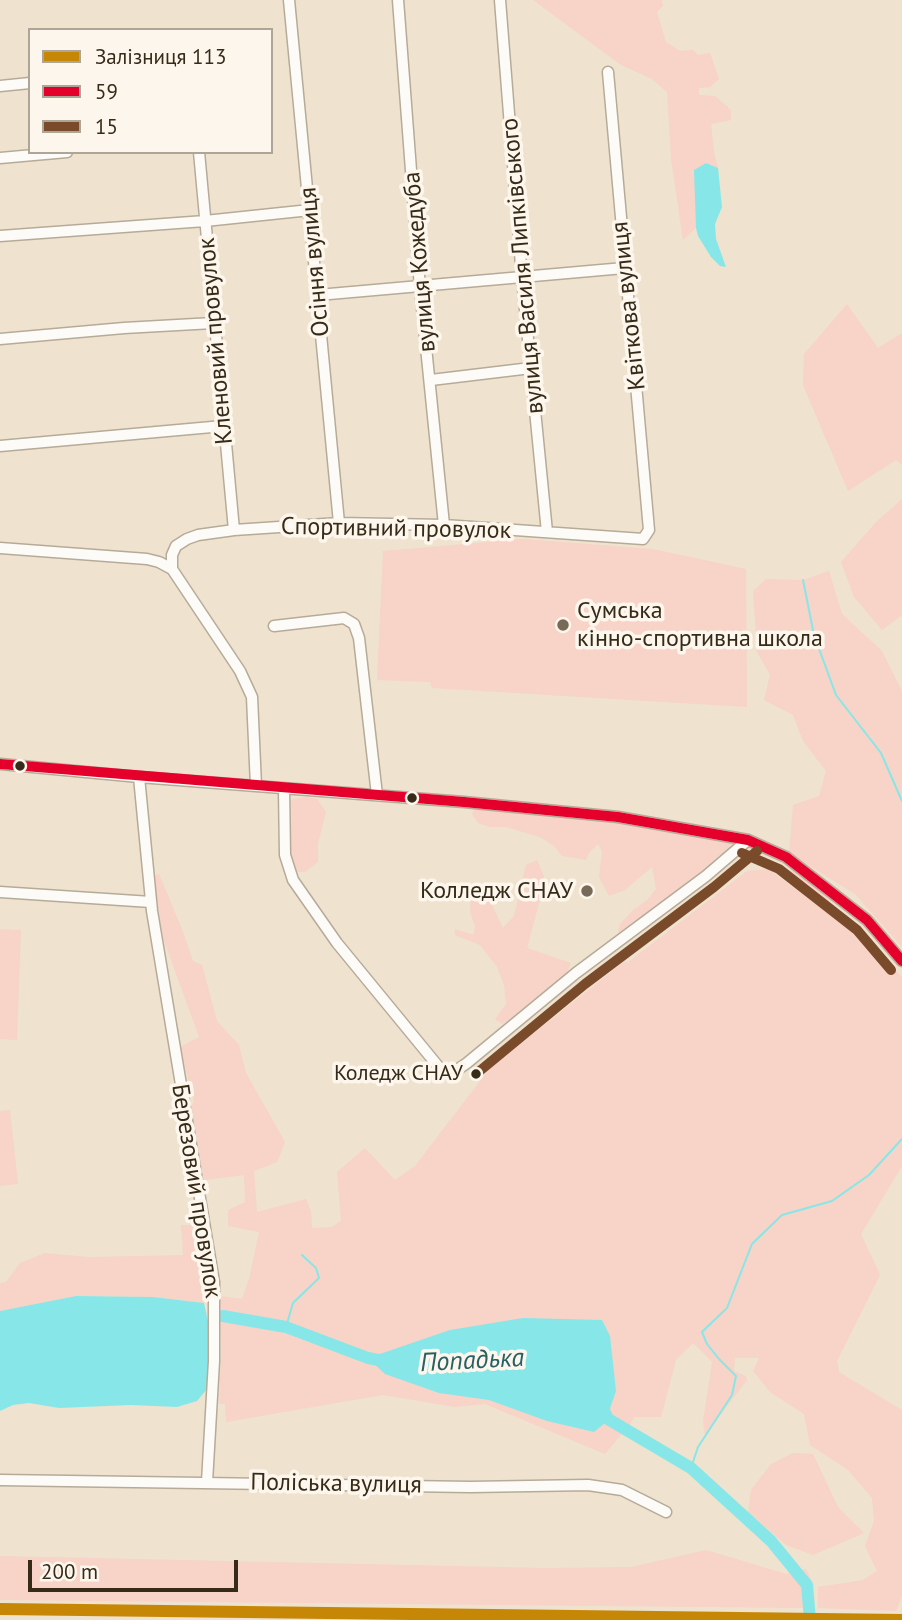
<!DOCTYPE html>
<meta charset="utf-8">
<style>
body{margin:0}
#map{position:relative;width:902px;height:1620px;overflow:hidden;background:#efe2ce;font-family:"PT Sans",sans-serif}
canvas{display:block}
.legend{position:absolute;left:28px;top:28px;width:245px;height:126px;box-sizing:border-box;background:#fcf6ec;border:2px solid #ada597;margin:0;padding:9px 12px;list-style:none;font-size:21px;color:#362b18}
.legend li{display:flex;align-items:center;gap:14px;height:35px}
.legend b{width:35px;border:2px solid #ada597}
.scale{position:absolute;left:28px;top:1560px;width:210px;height:32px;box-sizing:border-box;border:4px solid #362b18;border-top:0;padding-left:9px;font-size:21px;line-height:24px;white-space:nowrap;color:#362b18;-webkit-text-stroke:5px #fcf6ec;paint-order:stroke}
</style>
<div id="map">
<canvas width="902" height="1620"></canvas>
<ul class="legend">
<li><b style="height:9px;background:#c78706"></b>Залізниця 113</li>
<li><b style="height:9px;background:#e4002b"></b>59</li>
<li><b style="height:9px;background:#7a4b2a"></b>15</li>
</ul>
<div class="scale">200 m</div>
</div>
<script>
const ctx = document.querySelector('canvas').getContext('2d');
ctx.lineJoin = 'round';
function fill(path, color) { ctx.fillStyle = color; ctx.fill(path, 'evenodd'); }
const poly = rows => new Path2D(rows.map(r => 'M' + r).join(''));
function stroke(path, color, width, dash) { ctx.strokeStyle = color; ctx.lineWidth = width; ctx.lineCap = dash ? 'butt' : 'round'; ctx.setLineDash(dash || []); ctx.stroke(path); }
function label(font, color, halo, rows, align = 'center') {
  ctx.font = font + ' "PT Sans",sans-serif'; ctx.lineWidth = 7; ctx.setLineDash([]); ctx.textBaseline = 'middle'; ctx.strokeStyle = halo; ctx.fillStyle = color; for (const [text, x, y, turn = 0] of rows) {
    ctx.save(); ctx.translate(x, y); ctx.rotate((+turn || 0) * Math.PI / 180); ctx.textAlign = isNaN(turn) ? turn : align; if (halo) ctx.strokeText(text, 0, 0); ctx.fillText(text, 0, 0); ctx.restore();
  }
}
const green = poly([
 [533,0,662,0,663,6,657,12,666,42,680,51,693,50,698,55,710,53,719,79,710,87,699,88,699,95,715,96,731,110,731,120,711,124,714,152,718,168,706,163,695,170,696,228,683,240,671,159,667,92,652,79,621,65],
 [847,304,878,348,902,333,902,465,896,460,848,491,803,385,804,354],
 [902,499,902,615,882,630,854,597,841,562,877,521],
 [523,539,653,549,746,569,747,707,432,688,430,682,377,680,383,551],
 [829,571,842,614,882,651,902,691,902,947,855,894,789,853,793,805,819,796,826,771,803,741,793,715,764,700,770,675,757,652,753,591,766,579,803,580],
 [306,797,317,799,326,812,318,843,318,862,305,872,294,872,288,855,289,800],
 [475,808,639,822,744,842,717,857,703,875,621,937,618,930,621,923,633,910,647,900,656,889,652,867,625,890,609,896,599,877,602,851,598,844,589,853,586,860,562,856,554,846,540,837,506,827,490,827,478,823,472,814],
 [537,860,544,876,543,888,527,948,571,963,565,977,547,989,522,1012,502,1024,495,1019,506,1004,504,985,497,967,480,945,455,935,455,929,474,935,475,926,470,912,471,889,484,888,503,928,514,916,526,865],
 [769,869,794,888,784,873,799,869,902,977,902,1166,861,1234,880,1275,837,1361,839,1372,902,1410,902,1596,896,1611,818,1608,818,1587,863,1580,877,1571,865,1546,874,1521,872,1498,848,1470,810,1445,804,1414,770,1392,753,1371,759,1358,735,1358,734,1371,746,1376,747,1380,705,1435,703,1421,712,1362,693,1343,676,1360,661,1417,634,1417,631,1423,605,1454,485,1404,455,1407,383,1395,226,1422,225,1404,219,1404,221,1356,220,1296,242,1299,249,1279,259,1232,228,1226,228,1210,245,1202,244,1175,205,1180,188,1116,194,1101,180,1047,199,1037,163,938,152,876,159,874,182,929,193,961,202,965,217,1021,239,1045,246,1073,285,1142,277,1162,254,1171,257,1212,306,1199,311,1211,312,1228,331,1227,341,1221,337,1172,365,1148,395,1180,415,1166,490,1068,625,961,627,963,747,871],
 [0,929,21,930,17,1040,0,1039],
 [10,1110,18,1184,0,1186,0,1111],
 [181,1225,199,1225,210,1290,204,1303,153,1297,76,1296,0,1311,0,1283,6,1282,20,1263,45,1253,88,1257,183,1255],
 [793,1453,813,1454,838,1507,864,1533,813,1555,786,1545,748,1512,751,1490,771,1464],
 [706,1550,786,1574,806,1569,814,1586,805,1608,0,1600,0,1556,545,1568,631,1567]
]);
const water = poly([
 [706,163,718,168,722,207,715,224,716,239,726,267,720,266,711,257,698,236,696,228,694,170],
 [76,1296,153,1297,204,1303,208,1321,208,1388,197,1401,177,1407,131,1405,59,1408,29,1403,13,1405,0,1411,0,1311],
 [523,1318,602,1320,610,1336,616,1391,605,1423,594,1432,547,1421,489,1400,439,1393,385,1374,368,1358,450,1330]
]);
const stream = poly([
 [803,580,814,635,836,695,881,753,902,801],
 [286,1327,293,1303,319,1278,316,1268,302,1255],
 [691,1468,698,1447,732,1395,736,1376,719,1359,707,1344,702,1332,727,1308,752,1244,782,1215,832,1201,869,1175,902,1139]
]);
const river = poly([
 [223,1316,286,1327,368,1358,384,1361],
 [601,1404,608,1419,691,1468,771,1541,807,1585,810,1620]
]);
const minor = poly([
 [289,0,339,523],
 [398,0,420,288,444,525],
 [500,0,522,278,547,532],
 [0,86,30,83],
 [199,152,234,530],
 [0,158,67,152],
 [0,236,205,221,310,210],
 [318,295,624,268],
 [0,339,124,328,213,323],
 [431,380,531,368],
 [0,446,223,426],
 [0,548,147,559,159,562,172,569,240,671,252,697,256,786],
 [172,569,172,555,176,546,187,539,198,535,234,530,339,523,444,525,643,539,649,530,608,72],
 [274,626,344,618,354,624,359,638,377,795],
 [0,764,139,777,464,802,618,817,748,840,786,857,867,920,902,961],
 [139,777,152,911,214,1282,214,1361,207,1482],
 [284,789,285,855,293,880,337,943,442,1071,454,1072,467,1063,576,973,706,876,748,840],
 [0,892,151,902],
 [0,1480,471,1487,588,1485,622,1490,666,1512]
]);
const bus1 = poly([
 [0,764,464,802,618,817,748,840,786,857,867,920,902,961]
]);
const bus2 = poly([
 [742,853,779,869,857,930,891,970],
 [476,1074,585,984,714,887,757,851]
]);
const rail1 = poly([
 [0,1609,902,1620]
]);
const markers = [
 [563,625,7,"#776b58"],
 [20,766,6,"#362b18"],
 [412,798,6,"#362b18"],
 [587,891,7,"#776b58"],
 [476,1074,6,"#362b18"]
];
const busNames = [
 ["Коледж СНАУ",463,1074]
];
const streetNames = [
 ["Осіння вулиця",315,262,-95],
 ["вулиця Кожедуба",420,262,-95],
 ["вулиця Василя Липківського",523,266,-95],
 ["Квіткова вулиця",629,306,-96],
 ["Кленовий провулок",216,341,-95],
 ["Спортивний провулок",396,529,1],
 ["Березовий провулок",196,1191,81],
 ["Поліська вулиця",336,1484,1]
];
const poiNames = [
 ["Сумська",577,611],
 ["кінно-спортивна школа",577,639],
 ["Колледж СНАУ",573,891,"right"]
];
const waterNames = [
 ["Попадька",472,1361,-3]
];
fill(green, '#f7d3c8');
fill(water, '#87e7e8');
stroke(stream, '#87e7e8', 2);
stroke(river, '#87e7e8', 12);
stroke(minor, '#b6ab99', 13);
stroke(minor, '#fdfbf8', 10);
stroke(bus1, '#e4002b', 10);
stroke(bus2, '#7a4b2a', 10);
stroke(rail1, '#c78706', 12);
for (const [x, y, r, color] of markers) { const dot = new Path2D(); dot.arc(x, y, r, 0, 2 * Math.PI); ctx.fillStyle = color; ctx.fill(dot); stroke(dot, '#fcf6ec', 2.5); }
label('22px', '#362b18', '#fcf6ec', busNames, 'right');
label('24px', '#362b18', '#fcf6ec', streetNames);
label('24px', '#362b18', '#fcf6ec', poiNames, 'left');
label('italic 26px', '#276165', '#fcf6ec', waterNames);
</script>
